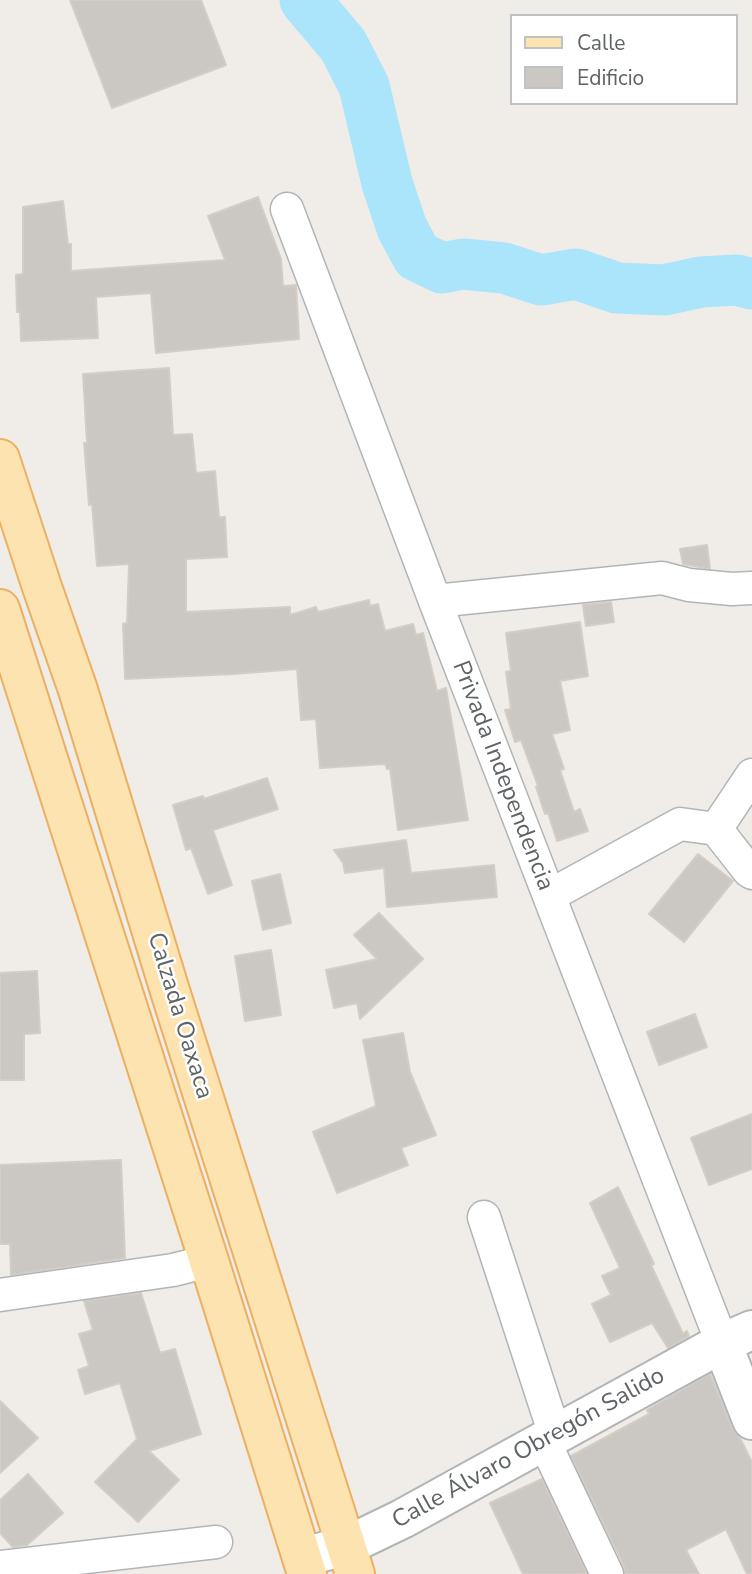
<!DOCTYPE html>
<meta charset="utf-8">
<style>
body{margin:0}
#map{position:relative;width:752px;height:1574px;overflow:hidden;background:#f0ece7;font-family:"Nunito Sans",sans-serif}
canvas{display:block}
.legend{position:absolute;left:510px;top:14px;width:228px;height:91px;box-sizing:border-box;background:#fff;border:2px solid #bfc1c2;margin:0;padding:9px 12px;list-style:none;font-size:21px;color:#5e6366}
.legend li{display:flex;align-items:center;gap:14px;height:35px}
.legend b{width:35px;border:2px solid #bfc1c2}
</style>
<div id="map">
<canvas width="752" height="1574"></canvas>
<ul class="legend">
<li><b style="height:9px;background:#fce3af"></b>Calle</li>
<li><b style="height:19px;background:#cbc7c3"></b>Edificio</li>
</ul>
</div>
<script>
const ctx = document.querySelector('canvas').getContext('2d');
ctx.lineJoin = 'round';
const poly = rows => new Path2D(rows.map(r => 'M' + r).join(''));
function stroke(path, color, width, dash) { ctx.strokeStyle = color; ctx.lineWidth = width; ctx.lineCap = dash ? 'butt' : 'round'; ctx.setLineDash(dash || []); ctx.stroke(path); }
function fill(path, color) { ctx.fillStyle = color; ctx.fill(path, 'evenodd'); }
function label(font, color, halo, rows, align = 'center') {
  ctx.font = font + ' "Nunito Sans",sans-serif'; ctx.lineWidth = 5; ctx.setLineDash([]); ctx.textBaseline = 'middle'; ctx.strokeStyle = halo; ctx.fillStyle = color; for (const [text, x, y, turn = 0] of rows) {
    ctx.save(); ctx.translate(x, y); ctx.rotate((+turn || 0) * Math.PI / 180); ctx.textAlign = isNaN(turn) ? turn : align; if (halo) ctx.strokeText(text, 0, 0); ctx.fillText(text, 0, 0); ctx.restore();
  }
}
const river = poly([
 [305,0,343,45,364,86,387,183,402,228,417,256,442,268,463,264,504,268,541,280,576,274,617,288,664,290,701,282,737,280,752,284]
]);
const building = poly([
 [70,0,201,0,226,65,112,108,70,0],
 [258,197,281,259,283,286,296,285,299,339,156,353,151,293,96,297,98,338,21,341,20,312,17,312,16,275,23,274,23,207,63,201,68,244,71,244,71,271,225,260,208,216,258,197],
 [169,368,173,435,192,434,196,473,215,471,219,517,225,517,227,557,186,559,186,612,290,607,290,615,316,607,318,612,369,600,370,606,378,604,385,631,413,624,416,635,423,633,437,691,446,688,468,820,398,830,390,768,387,769,385,764,320,768,316,719,301,720,297,669,234,674,125,679,123,624,127,623,129,564,97,566,92,504,89,505,84,443,87,443,83,374,169,368],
 [707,545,710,569,683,564,680,549,707,545],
 [611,602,614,622,586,626,583,605,611,602],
 [580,622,588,676,560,681,570,730,552,734,564,769,560,770,574,812,580,809,588,831,557,841,548,813,545,814,536,787,538,786,521,740,515,742,505,710,511,709,506,672,511,671,506,633,580,622],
 [267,778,278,809,213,830,232,885,208,894,191,848,186,850,173,805,203,796,204,799,267,778],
 [406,840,411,873,494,865,497,897,387,907,384,868,345,873,343,863,334,850,406,840],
 [698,854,733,881,684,942,649,914,698,854],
 [280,874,291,923,263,930,252,881,280,874],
 [379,913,423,959,360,1019,357,1003,334,1008,326,970,377,959,354,935,379,913],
 [271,950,281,1015,245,1021,235,956,271,950],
 [37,971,40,1033,24,1034,24,1080,0,1080,0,973,37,971],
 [695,1014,707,1047,659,1065,647,1032,695,1014],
 [403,1033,410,1072,436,1135,401,1148,408,1165,337,1193,313,1132,376,1106,363,1040,403,1033],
 [752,1114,752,1169,709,1185,691,1138,752,1114],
 [121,1160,125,1258,11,1275,10,1244,0,1244,0,1165,121,1160],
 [618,1187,654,1264,651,1265,683,1334,687,1331,689,1336,668,1348,652,1323,610,1342,592,1304,611,1295,602,1276,620,1268,590,1203,618,1187],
 [141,1293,160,1353,175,1349,201,1434,149,1451,179,1480,138,1522,95,1482,137,1439,120,1383,85,1394,78,1370,89,1366,79,1334,93,1330,84,1301,141,1293],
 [710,1374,732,1428,740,1438,752,1462,752,1574,747,1574,726,1529,686,1550,699,1574,625,1574,624,1566,571,1456,649,1414,647,1410,710,1374],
 [0,1401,38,1438,0,1473,0,1401],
 [28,1474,63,1513,27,1545,13,1547,0,1533,0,1500,28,1474],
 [542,1479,587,1574,523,1574,490,1503,542,1479]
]);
const minor = poly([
 [287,209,435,601,722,1343],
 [435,601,662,578,689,585,732,589,752,588],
 [716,829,752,775],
 [549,896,680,824,716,829,749,871,752,873],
 [484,1217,555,1435],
 [0,1295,173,1270,209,1261],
 [544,1441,607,1574],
 [0,1567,216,1542]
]);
const tertiary = poly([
 [722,1343,752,1420],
 [302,1557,346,1546,402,1519,722,1343,752,1330]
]);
const primary = poly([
 [0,459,42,587,78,690,170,991,355,1574],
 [0,609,209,1261,307,1574]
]);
const streetNames = [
 ["Privada Independencia",502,776,69],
 ["Calzada Oaxaca",179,1016,73],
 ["Calle Álvaro Obregón Salido",529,1449,-29]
];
stroke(river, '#abe5fc', 51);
fill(building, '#cbc7c3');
stroke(building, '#d4cdc5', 2);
stroke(minor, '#b2b5b8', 35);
stroke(tertiary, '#b2b5b8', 42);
stroke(primary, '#edb063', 42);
stroke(minor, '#fff', 32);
stroke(tertiary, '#fff', 38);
stroke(primary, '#fce3af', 38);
label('24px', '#5e6366', '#fff', streetNames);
</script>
